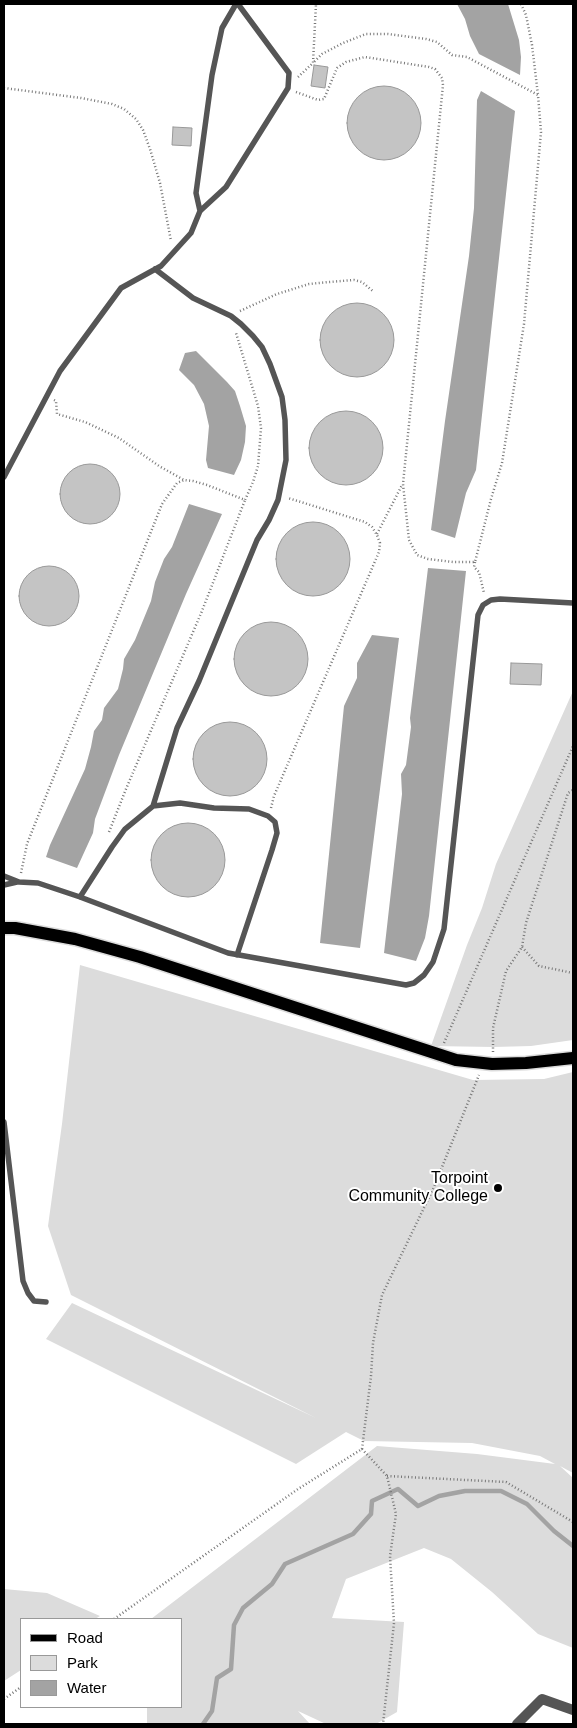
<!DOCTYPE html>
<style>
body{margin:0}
#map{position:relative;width:577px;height:1728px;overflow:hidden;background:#fff;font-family:Helvetica,sans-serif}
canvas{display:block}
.frame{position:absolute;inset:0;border:5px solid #000;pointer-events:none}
.legend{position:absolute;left:20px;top:1618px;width:162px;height:90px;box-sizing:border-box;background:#fff;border:1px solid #999;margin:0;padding:6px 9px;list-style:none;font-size:15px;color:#000}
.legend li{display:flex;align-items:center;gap:10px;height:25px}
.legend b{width:25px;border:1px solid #999}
</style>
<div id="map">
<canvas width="577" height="1728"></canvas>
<div class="frame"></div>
<ul class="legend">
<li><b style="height:6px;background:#000"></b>Road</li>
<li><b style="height:14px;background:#dcdcdc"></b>Park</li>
<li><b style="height:14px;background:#a3a3a3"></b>Water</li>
</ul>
</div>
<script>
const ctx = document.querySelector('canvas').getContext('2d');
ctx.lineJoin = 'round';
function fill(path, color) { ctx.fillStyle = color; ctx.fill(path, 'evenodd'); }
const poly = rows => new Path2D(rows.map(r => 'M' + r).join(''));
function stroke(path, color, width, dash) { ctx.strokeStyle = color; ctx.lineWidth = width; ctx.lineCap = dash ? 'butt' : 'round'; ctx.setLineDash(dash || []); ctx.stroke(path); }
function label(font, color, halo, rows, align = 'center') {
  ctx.font = font + ' Helvetica,sans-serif'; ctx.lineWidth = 4; ctx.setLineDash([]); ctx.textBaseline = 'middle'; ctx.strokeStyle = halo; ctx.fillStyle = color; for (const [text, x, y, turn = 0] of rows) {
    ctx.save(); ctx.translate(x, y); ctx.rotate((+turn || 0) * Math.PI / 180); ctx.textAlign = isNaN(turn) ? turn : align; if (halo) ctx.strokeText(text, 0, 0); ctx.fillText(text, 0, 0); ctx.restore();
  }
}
const green = poly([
 [573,691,573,1040,531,1046,494,1047,431,1046,467,945,482,908,496,864],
 [80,965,473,1080,544,1079,573,1072,573,1473,560,1466,573,1478,573,1648,538,1634,492,1592,451,1559,424,1548,346,1579,332,1618,404,1622,397,1712,376,1724,326,1724,298,1711,310,1724,147,1724,147,1707,181,1707,181,1619,151,1619,377,1446,477,1454,555,1464,540,1456,472,1443,364,1441,346,1432,296,1464,46,1339,72,1303,316,1418,71,1295,48,1226,62,1124],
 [4,1589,47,1593,100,1616,95,1619,21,1619,21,1670,4,1681]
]);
const water = poly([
 [457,4,508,4,519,40,521,57,520,75,479,54,470,36,465,19],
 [481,91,515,111,476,470,466,493,455,538,431,530,445,421,469,256,474,208,477,100],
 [196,351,227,382,235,391,240,406,246,426,245,442,241,460,234,475,208,468,206,460,209,426,204,404,194,385,179,370,185,353],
 [189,504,222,514,186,594,119,755,95,819,93,833,77,868,46,857,50,845,85,769,91,747,94,731,102,720,104,708,118,689,123,669,124,659,135,640,151,601,155,582,164,559,172,547],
 [428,568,466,571,429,916,425,938,416,961,384,953,402,794,401,774,406,765,411,727,410,718],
 [372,635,399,638,360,948,320,943,344,706,357,678,357,663]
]);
const stream = poly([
 [203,1724,212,1711,217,1678,231,1669,234,1625,243,1608,272,1584,285,1564,353,1534,371,1514,372,1501,398,1489,418,1506,439,1496,465,1491,501,1491,527,1504,554,1531,573,1546]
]);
const building = poly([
 [314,65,328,67,325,88,311,86,314,65],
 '347 123a37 37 0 1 1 74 0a37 37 0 1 1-74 0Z',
 [173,127,192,128,191,146,172,145,173,127],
 '320 340a37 37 0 1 1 74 0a37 37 0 1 1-74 0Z',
 '309 448a37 37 0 1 1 74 0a37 37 0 1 1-74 0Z',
 '60 494a30 30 0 1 1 60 0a30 30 0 1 1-60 0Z',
 '276 559a37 37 0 1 1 74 0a37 37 0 1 1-74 0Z',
 '19 596a30 30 0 1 1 60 0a30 30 0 1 1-60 0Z',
 '234 659a37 37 0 1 1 74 0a37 37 0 1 1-74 0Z',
 [511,663,542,664,541,685,510,684,511,663],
 '193 759a37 37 0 1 1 74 0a37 37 0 1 1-74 0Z',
 '151 860a37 37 0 1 1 74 0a37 37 0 1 1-74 0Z'
]);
const path = poly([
 [521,4,526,15,532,45,538,95],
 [298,77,313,63],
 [4,88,81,98,112,104,124,109,136,119,143,130,150,149,160,183,171,241],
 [296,92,318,100,324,99,337,68,346,62,365,57,429,67,435,69,442,78,443,85,403,484,409,540,417,555,428,559,453,562,475,562,491,499,502,463,524,324,541,132,538,95,467,57,452,55,437,42,426,39,388,34,366,34,343,43,322,54,313,63,316,4],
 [240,311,277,294,309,284,329,282,354,280,362,282,374,292],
 [54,400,56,401,57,414,85,422,119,438,159,466,184,480],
 [377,534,402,485],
 [475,562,474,567,479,572,484,593],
 [271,808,274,796,379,552,380,543,377,535,372,527,365,522,288,498],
 [109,832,126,789,202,611,245,500],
 [21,873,27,844,162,504,177,483,184,480,193,481,207,485,245,500,253,482,258,466,261,428,258,406,236,333],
 [522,947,539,966,573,973],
 [444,1043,573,746],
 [493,1052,493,1028,506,971,522,947,526,923,568,793,573,790],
 [362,1449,371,1376,373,1343,382,1295,434,1187,479,1075],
 [362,1449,387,1476,396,1514,390,1556,394,1623,383,1724],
 [387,1476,506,1482,573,1522],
 [114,1619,298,1489,362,1449],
 [4,1699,21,1687]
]);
const lane = poly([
 [200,211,196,193,212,75,222,28,236,4],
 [155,269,193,298,231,316,241,324,253,336,262,347,270,364,282,397,285,420,286,460,278,500,269,520,257,540,199,681,177,728,153,806,180,803,214,808,249,809,268,816,275,822,277,833,272,850,237,955],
 [4,477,60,371,121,288,161,266,191,233,200,211,226,187,288,88,289,73,238,4],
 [4,876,19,882,38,883,80,897,228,953,406,985,414,983,424,975,433,962,444,929,478,615,483,605,491,600,500,599,573,603],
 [4,885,17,882],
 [80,897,112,847,125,829,153,806],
 [4,1122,23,1281,28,1293,34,1301,46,1302]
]);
const street = poly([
 [517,1724,542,1699,573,1710]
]);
const primary = poly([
 [4,928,15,928,75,939,140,957,456,1060,492,1064,526,1063,573,1058]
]);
const markers = [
 [498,1188,5,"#000"]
];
const poiNames = [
 ["Torpoint",488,1179],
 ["Community College",488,1197]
];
fill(green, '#dcdcdc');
fill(water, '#a3a3a3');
stroke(stream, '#a3a3a3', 4.5);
fill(building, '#c4c4c4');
stroke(building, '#999', 1);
stroke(primary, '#dbdbdb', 15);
stroke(path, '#777', 2.5, [1, 2.5]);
stroke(lane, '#555', 5.5);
stroke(street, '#555', 10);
stroke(primary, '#000', 12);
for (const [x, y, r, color] of markers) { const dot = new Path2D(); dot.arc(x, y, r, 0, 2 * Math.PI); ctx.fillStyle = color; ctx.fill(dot); stroke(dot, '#fff', 2); }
label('16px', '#000', '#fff', poiNames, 'right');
</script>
